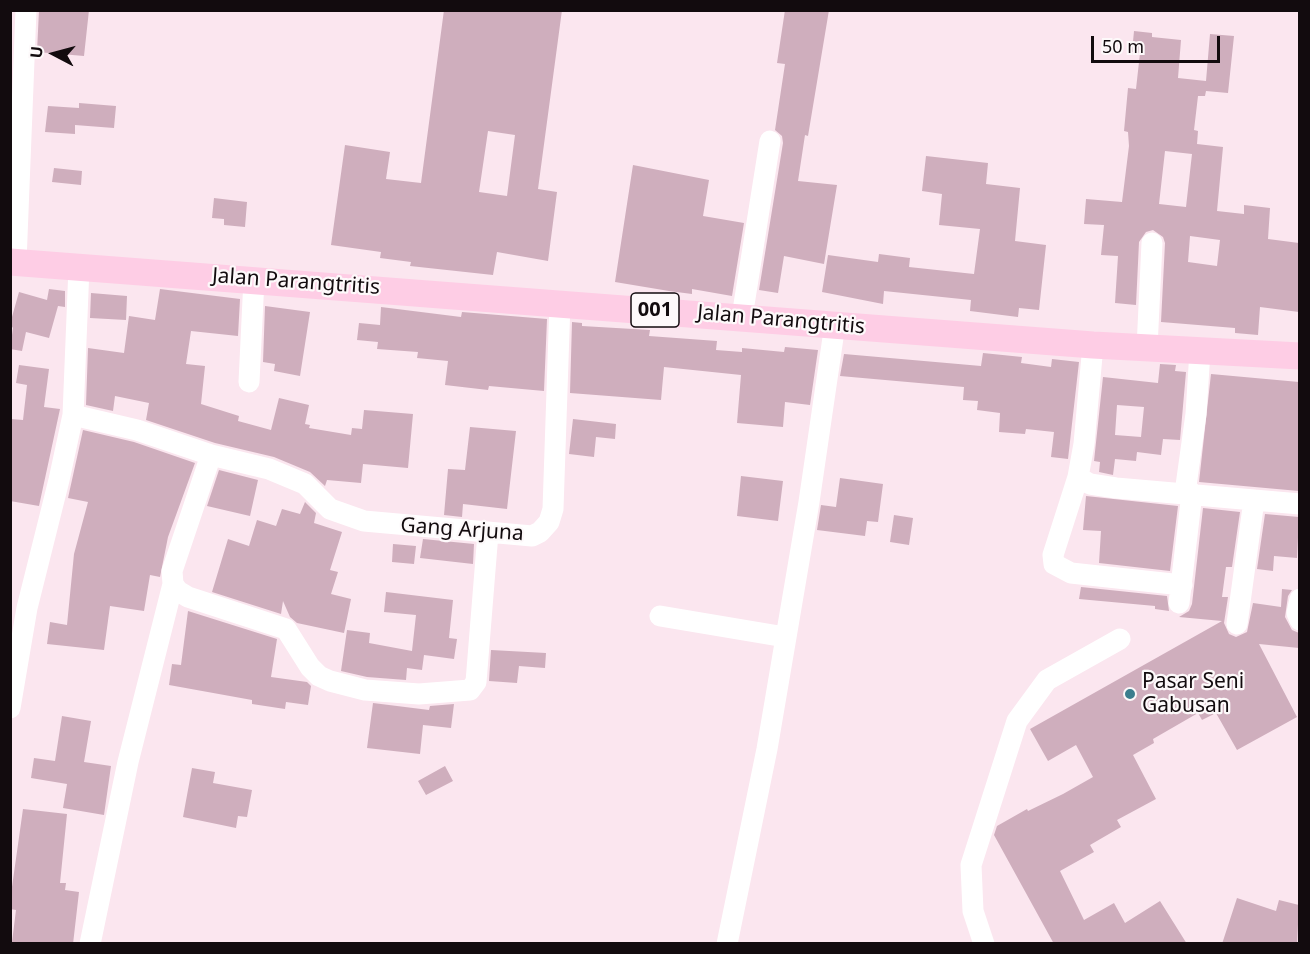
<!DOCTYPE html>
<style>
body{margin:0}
#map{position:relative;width:1310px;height:954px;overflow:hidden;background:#fbe6ef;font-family:"Noto Sans",sans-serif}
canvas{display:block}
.frame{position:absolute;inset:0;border:12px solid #120b0e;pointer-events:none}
.north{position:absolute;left:24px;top:24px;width:60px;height:60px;-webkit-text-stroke:4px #fdf9fa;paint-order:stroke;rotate:276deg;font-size:16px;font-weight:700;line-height:24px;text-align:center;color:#120b0e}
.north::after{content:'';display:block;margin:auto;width:21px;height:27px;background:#120b0e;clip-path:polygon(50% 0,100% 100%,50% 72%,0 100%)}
.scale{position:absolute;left:1091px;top:36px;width:129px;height:27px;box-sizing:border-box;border:3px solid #120b0e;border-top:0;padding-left:8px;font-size:18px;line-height:21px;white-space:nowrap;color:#120b0e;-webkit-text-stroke:4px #fdf9fa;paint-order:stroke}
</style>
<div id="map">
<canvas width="1310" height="954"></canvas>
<div class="frame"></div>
<div class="north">U</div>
<div class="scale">50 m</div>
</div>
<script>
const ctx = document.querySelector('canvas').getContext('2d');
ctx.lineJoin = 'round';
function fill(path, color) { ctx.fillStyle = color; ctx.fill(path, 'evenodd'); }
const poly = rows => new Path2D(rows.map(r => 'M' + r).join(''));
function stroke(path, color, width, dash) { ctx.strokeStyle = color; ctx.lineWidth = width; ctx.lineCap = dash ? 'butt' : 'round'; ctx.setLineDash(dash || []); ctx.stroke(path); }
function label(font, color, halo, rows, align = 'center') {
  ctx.font = font + ' "Noto Sans",sans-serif'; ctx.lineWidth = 4.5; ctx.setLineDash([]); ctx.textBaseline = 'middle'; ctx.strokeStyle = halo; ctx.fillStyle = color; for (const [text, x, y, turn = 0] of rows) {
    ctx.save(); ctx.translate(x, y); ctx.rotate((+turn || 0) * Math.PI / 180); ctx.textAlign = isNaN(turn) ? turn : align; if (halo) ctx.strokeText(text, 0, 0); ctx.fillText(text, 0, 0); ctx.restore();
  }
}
const building = poly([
 [39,10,89,10,84,56,37,52],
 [444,10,562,10,538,189,557,192,548,261,497,252,493,275,410,266,411,262,380,258,381,252,331,245,345,145,390,152,386,179,421,183],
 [488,131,515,135,507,196,479,192],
 [785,10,829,10,808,136,805,135,798,181,837,185,824,264,784,256,778,293,759,290,783,143,782,136,775,130,785,64,777,63],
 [1134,31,1152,33,1152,37,1181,40,1178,78,1206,81,1210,34,1234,36,1228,93,1206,91,1205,96,1198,96,1194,130,1198,131,1197,144,1223,147,1217,211,1244,214,1244,205,1270,208,1268,239,1299,243,1299,312,1260,307,1258,335,1235,333,1235,328,1161,322,1165,243,1163,237,1153,230,1146,232,1139,242,1136,305,1115,303,1118,256,1101,255,1104,225,1084,224,1086,199,1122,202,1129,146,1128,132,1124,131,1128,88,1136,89,1140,53,1132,52],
 [1165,151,1192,154,1186,207,1159,204],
 [1190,236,1220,240,1217,266,1188,262],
 [79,103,116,106,114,128,75,125,75,134,45,132,48,106,79,108],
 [926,156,988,163,986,184,1020,188,1015,241,1046,245,1039,310,1019,308,1018,317,970,311,971,300,884,291,883,304,822,292,828,255,878,262,879,254,910,258,909,267,974,274,980,229,939,225,942,194,922,191],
 [633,165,709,180,703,216,744,223,732,296,692,289,692,294,669,291,615,282],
 [54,168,82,171,81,185,52,182],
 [214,198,247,202,245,227,224,225,224,219,212,218],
 [49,289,65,291,65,307,58,306,49,338,26,332,22,351,10,349,13,328,10,324,19,292,47,300],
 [160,289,240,299,238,336,191,331,186,364,205,366,201,404,239,416,238,421,271,430,279,398,309,405,305,424,310,425,309,428,351,435,352,428,362,429,364,410,413,414,408,468,363,464,361,483,327,480,325,486,310,472,274,457,215,443,146,420,149,403,115,396,113,411,86,405,88,348,124,353,129,316,155,320],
 [91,293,127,296,126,320,90,318],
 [265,306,310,312,300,376,274,371,275,364,263,362],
 [381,307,461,317,462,312,547,319,544,391,489,386,488,390,445,385,448,361,417,358,418,352,377,349,378,342,357,340,359,323,380,325],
 [572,322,582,323,582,326,650,330,649,336,717,341,716,350,742,352,742,348,784,352,785,347,818,350,810,405,785,402,783,427,737,423,741,375,664,367,661,400,570,393],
 [983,353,1022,357,1021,363,1051,367,1052,359,1079,362,1068,459,1051,457,1054,432,1026,429,1025,434,999,432,1000,413,977,410,978,401,963,400,964,387,840,376,844,354,981,366],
 [1160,364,1176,365,1175,371,1186,372,1180,440,1163,439,1161,455,1137,452,1136,461,1115,459,1113,475,1099,472,1100,462,1094,461,1103,377,1158,383],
 [1117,405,1144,407,1141,437,1115,435],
 [19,365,49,369,44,407,60,409,39,506,10,501,11,419,23,420,27,385,16,383],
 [1211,374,1299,382,1299,491,1199,482],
 [573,419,616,424,615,439,596,437,594,457,569,454],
 [470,427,516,431,507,509,463,504,462,517,444,515,448,469,465,470],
 [83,430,134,442,195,463,168,537,160,577,150,575,144,611,110,606,104,650,47,644,50,622,67,625,74,554,88,502,68,498],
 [219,470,258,480,250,516,207,506],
 [741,476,783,481,778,521,737,516],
 [840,478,883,484,878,522,867,521,865,536,817,530,821,505,836,507],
 [1086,496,1178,506,1170,571,1099,563,1101,531,1083,530],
 [305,502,316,513,314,523,342,532,330,570,338,572,331,594,351,599,344,633,297,623,290,617,283,601,281,614,212,592,228,539,249,546,257,520,276,526,282,509,300,514],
 [1203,508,1240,512,1232,567,1226,567,1222,597,1228,597,1224,623,1229,634,1236,637,1247,632,1253,603,1281,607,1282,589,1292,590,1288,596,1285,617,1292,630,1299,633,1299,648,1259,644,1297,717,1237,750,1216,713,1202,720,1198,713,1153,739,1154,743,1133,755,1156,799,1117,820,1121,827,1090,845,1094,852,1060,871,1084,920,1114,903,1125,923,1160,901,1187,944,1054,944,994,835,997,826,1027,809,1028,811,1063,794,1093,777,1076,745,1048,761,1030,729,1222,621,1179,617,1189,611,1192,604],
 [1265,514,1299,517,1297,558,1274,556,1273,571,1257,569],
 [894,515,913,518,909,545,890,542],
 [423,539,474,544,473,564,420,558],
 [393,544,416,546,414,564,392,562],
 [1081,587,1167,596,1169,611,1155,609,1155,606,1079,599],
 [386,592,453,600,449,638,457,639,454,659,424,655,422,670,407,668,406,680,367,677,341,671,347,630,370,633,369,643,412,651,416,615,384,612],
 [188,611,277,639,271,677,307,682,311,686,308,705,286,702,285,709,252,704,252,700,169,685,172,664,181,665],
 [491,650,546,653,545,668,519,666,517,683,489,681],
 [373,703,429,710,430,706,454,704,451,728,423,725,420,754,367,748],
 [62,716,91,721,84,762,111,766,104,815,63,808,67,784,31,778,34,758,55,761],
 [445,766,453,781,426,795,418,781],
 [192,768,215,772,213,783,252,790,247,817,238,816,236,828,183,817],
 [23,809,67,814,60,883,66,883,65,890,79,892,73,944,12,942,16,910,10,909,10,901],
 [1237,898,1276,911,1279,900,1299,905,1297,944,1222,944]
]);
const minor = poly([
 [16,262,26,10],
 [742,317,770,141],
 [1093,345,1084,444,1078,477,1053,555,1054,564,1071,573,1182,585],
 [1147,348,1152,243],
 [249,382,254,279],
 [73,415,137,430,211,455,269,469,305,484,330,509,364,521,532,536,540,532,549,522,553,509,560,302],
 [211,455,172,571,173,584,178,591,188,597,286,629,310,667,319,676,330,681,365,690,419,694,470,690,476,682,488,533],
 [1078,477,1090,484,1116,488,1300,504],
 [1185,493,1196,414,1200,351],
 [1300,599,1297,613,1300,620],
 [1179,603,1192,493],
 [660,616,785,637],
 [1237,624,1254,500],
 [10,708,27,608,59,480,73,415,79,267],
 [90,944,128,762,173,584],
 [727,944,767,749,809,502,835,324],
 [984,944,973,911,971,865,1017,721,1047,680,1120,639]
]);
const major = poly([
 [10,262,1093,345,1300,356]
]);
const markers = [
 [1130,694,6,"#3b7e8e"]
];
const shields = [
 [655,310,48]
];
const shieldNames = [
 ["001",655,310]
];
const streetNames = [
 ["Jalan Parangtritis",296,282,4],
 ["Jalan Parangtritis",781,320,5],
 ["Gang Arjuna",462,530,4]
];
const poiNames = [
 ["Pasar Seni",1142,682],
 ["Gabusan",1142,706]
];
fill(building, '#cfaebd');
stroke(minor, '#fff', 21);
stroke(major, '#fecde5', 27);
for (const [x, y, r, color] of markers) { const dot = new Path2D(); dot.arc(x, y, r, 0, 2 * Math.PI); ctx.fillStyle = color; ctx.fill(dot); stroke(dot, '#fdf9fa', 2); }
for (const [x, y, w] of shields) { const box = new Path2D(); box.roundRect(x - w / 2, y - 17, w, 34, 4.5); ctx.fillStyle = '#fdf9fa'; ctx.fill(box); stroke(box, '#120b0e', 1.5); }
label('bold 20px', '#120b0e', null, shieldNames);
label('21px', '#120b0e', '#fdf9fa', streetNames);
label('21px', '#120b0e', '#fdf9fa', poiNames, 'left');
</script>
